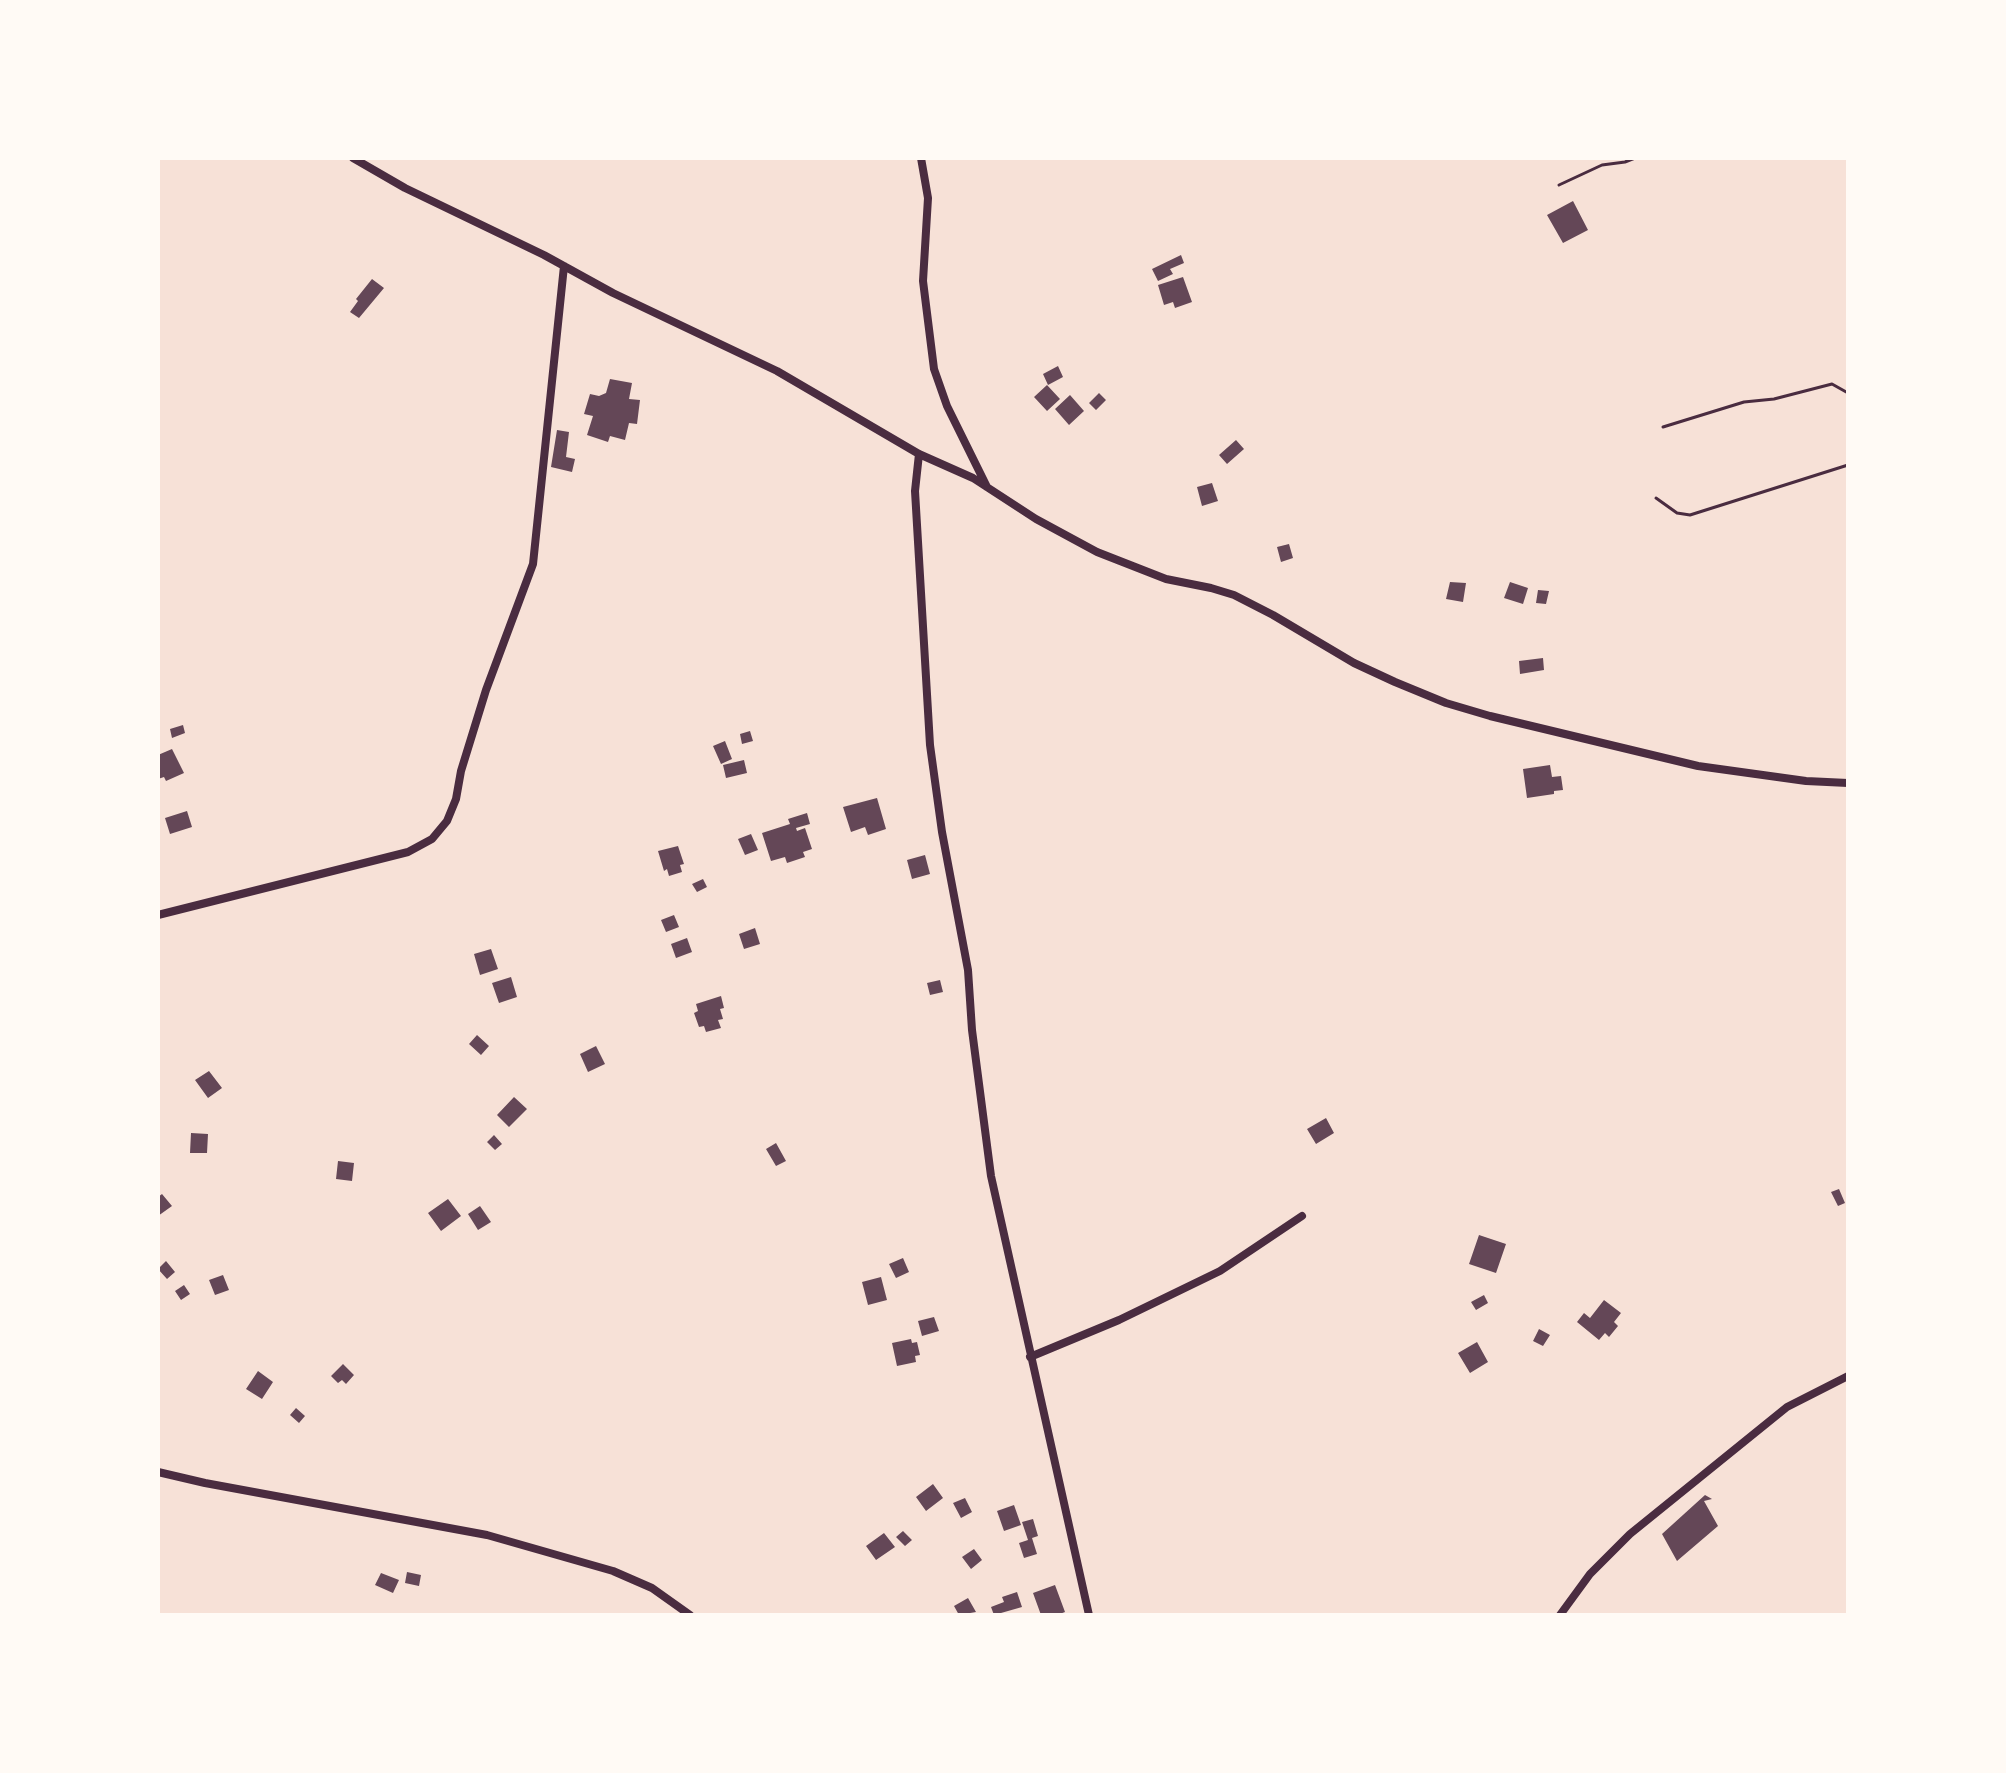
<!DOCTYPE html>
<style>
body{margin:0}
#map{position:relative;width:2006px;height:1773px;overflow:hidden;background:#f7e1d7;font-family:Poppins,sans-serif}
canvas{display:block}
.frame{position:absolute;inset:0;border:160px solid #fffaf5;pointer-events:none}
</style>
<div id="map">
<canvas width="2006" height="1773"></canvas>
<div class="frame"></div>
</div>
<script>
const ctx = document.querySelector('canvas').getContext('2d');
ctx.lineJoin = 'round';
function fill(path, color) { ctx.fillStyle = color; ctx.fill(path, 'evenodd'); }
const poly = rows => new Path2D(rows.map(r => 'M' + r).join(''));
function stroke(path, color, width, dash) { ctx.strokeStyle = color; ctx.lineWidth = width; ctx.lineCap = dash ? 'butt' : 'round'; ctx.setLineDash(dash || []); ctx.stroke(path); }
const building = poly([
 [1573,201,1588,230,1563,243,1547,215],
 [1181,255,1184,263,1170,269,1173,274,1158,281,1152,269],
 [1183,277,1192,302,1175,308,1173,302,1164,305,1158,285],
 [372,279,384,288,359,318,350,312,358,301,356,299],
 [1058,366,1063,377,1048,385,1043,374],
 [610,379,632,383,629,399,640,400,637,424,629,423,625,440,610,436,608,442,587,435,593,416,584,414,590,394,599,396,606,393],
 [1047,385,1060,399,1047,411,1034,397],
 [1099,393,1106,400,1096,410,1089,403],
 [1070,395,1084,411,1069,425,1055,409],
 [557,430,569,432,566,457,575,459,572,472,551,467],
 [1236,440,1244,449,1227,464,1219,455],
 [1212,483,1218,501,1202,506,1197,487],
 [1289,544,1293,558,1281,562,1277,547],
 [1450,582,1466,583,1463,602,1446,599],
 [1510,582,1528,588,1523,604,1504,598],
 [1538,590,1549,591,1546,604,1536,603],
 [1543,658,1544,670,1520,674,1519,661],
 [183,725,185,733,172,738,170,729],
 [750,731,753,741,742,744,740,734],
 [725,741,732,759,721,764,713,746],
 [172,749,184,773,166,781,164,777,158,779,158,755],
 [744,760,747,773,726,778,723,765],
 [1550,765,1552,777,1561,776,1563,790,1554,791,1554,794,1527,798,1523,769],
 [877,798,886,829,868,835,865,827,851,832,843,807],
 [187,811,192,827,170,834,165,818],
 [807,813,810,824,796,828,797,831,805,828,812,849,803,852,805,857,787,863,785,857,771,861,762,833,790,824,788,819],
 [751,834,758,850,745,855,738,839],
 [678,846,684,864,680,865,682,872,669,876,667,869,664,871,658,851],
 [925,855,930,874,912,879,907,860],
 [703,879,707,887,697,892,692,884],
 [674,915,679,927,666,932,661,920],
 [755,928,760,944,744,949,739,934],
 [687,938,692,952,676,958,671,944],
 [491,949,498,969,480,975,474,954],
 [511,977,517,997,499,1003,492,983],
 [940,980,943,992,930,995,927,983],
 [721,996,724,1008,720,1009,723,1019,718,1020,721,1028,706,1032,704,1026,699,1027,694,1013,698,1011,696,1004],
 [477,1035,489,1046,481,1055,469,1044],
 [596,1046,605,1064,588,1072,580,1054],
 [209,1071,222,1088,208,1098,195,1080],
 [514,1097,527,1109,509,1127,497,1115],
 [1326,1118,1334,1133,1316,1144,1307,1129],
 [191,1133,208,1134,207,1153,190,1153],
 [494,1135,502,1144,495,1150,487,1142],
 [776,1143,786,1161,776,1166,766,1149],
 [338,1161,354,1163,352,1181,336,1179],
 [1839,1189,1845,1203,1838,1206,1831,1192],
 [162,1194,172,1206,158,1216,158,1197],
 [448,1199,461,1216,441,1231,428,1213],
 [480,1206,491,1222,478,1230,468,1214],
 [1479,1235,1506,1244,1496,1273,1469,1264],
 [903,1258,909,1272,896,1278,889,1264],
 [166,1261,175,1272,167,1279,158,1269],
 [223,1275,229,1290,215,1295,209,1280],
 [881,1277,887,1300,868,1305,862,1282],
 [184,1285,190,1294,181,1300,175,1291],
 [1484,1295,1488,1303,1476,1310,1471,1302],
 [1604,1300,1621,1313,1614,1322,1618,1326,1609,1337,1605,1333,1599,1340,1577,1322,1584,1313,1590,1318],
 [934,1317,939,1331,922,1336,918,1321],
 [1539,1329,1550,1335,1543,1346,1533,1341],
 [911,1339,912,1343,917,1342,920,1355,915,1356,916,1362,897,1366,892,1343],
 [1477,1342,1488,1362,1470,1373,1458,1353],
 [343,1364,354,1375,346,1384,342,1380,338,1383,331,1376],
 [258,1371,273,1382,262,1399,246,1389],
 [296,1408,305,1416,299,1423,290,1415],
 [933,1484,943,1498,926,1511,916,1497],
 [1705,1495,1712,1499,1704,1501,1718,1526,1677,1561,1662,1534],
 [965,1498,972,1512,961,1518,953,1503],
 [1014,1505,1021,1525,1004,1531,997,1511],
 [1033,1519,1038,1536,1032,1538,1037,1554,1024,1558,1019,1543,1028,1540,1022,1522],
 [903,1531,912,1540,905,1546,896,1537],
 [884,1533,895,1547,876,1560,866,1546],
 [974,1549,982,1560,971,1569,962,1557],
 [407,1572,421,1575,419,1586,405,1583],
 [381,1573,399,1580,393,1593,375,1585],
 [1055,1585,1065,1612,1057,1615,1041,1615,1033,1593],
 [1017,1592,1022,1607,994,1615,991,1607,1004,1602,1002,1597],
 [968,1598,976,1612,959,1615,954,1606]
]);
const path = poly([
 [1559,185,1602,165,1625,162,1635,158],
 [1663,427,1744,402,1774,399,1832,384,1848,393],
 [1656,498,1677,513,1690,515,1848,465]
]);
const minor = poly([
 [353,158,405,188,544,255,613,293,777,371,919,454,973,478,1036,519,1097,552,1166,579,1211,588,1234,595,1273,615,1354,663,1395,682,1446,703,1490,716,1698,766,1806,781,1848,783],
 [921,158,928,198,923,281,934,369,947,406,987,487],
 [919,454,915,491,930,745,942,832,968,970,972,1030,991,1176,1089,1615],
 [158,915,408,852,432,839,447,821,456,799,461,771,486,690,533,564,564,266],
 [1030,1357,1119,1320,1220,1271,1302,1216],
 [158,1472,205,1483,487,1535,613,1571,652,1588,690,1615],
 [1560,1615,1590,1574,1630,1534,1787,1407,1848,1376]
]);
fill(building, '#644757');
stroke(path, '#4a2c40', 3);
stroke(minor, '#4a2c40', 8);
</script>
